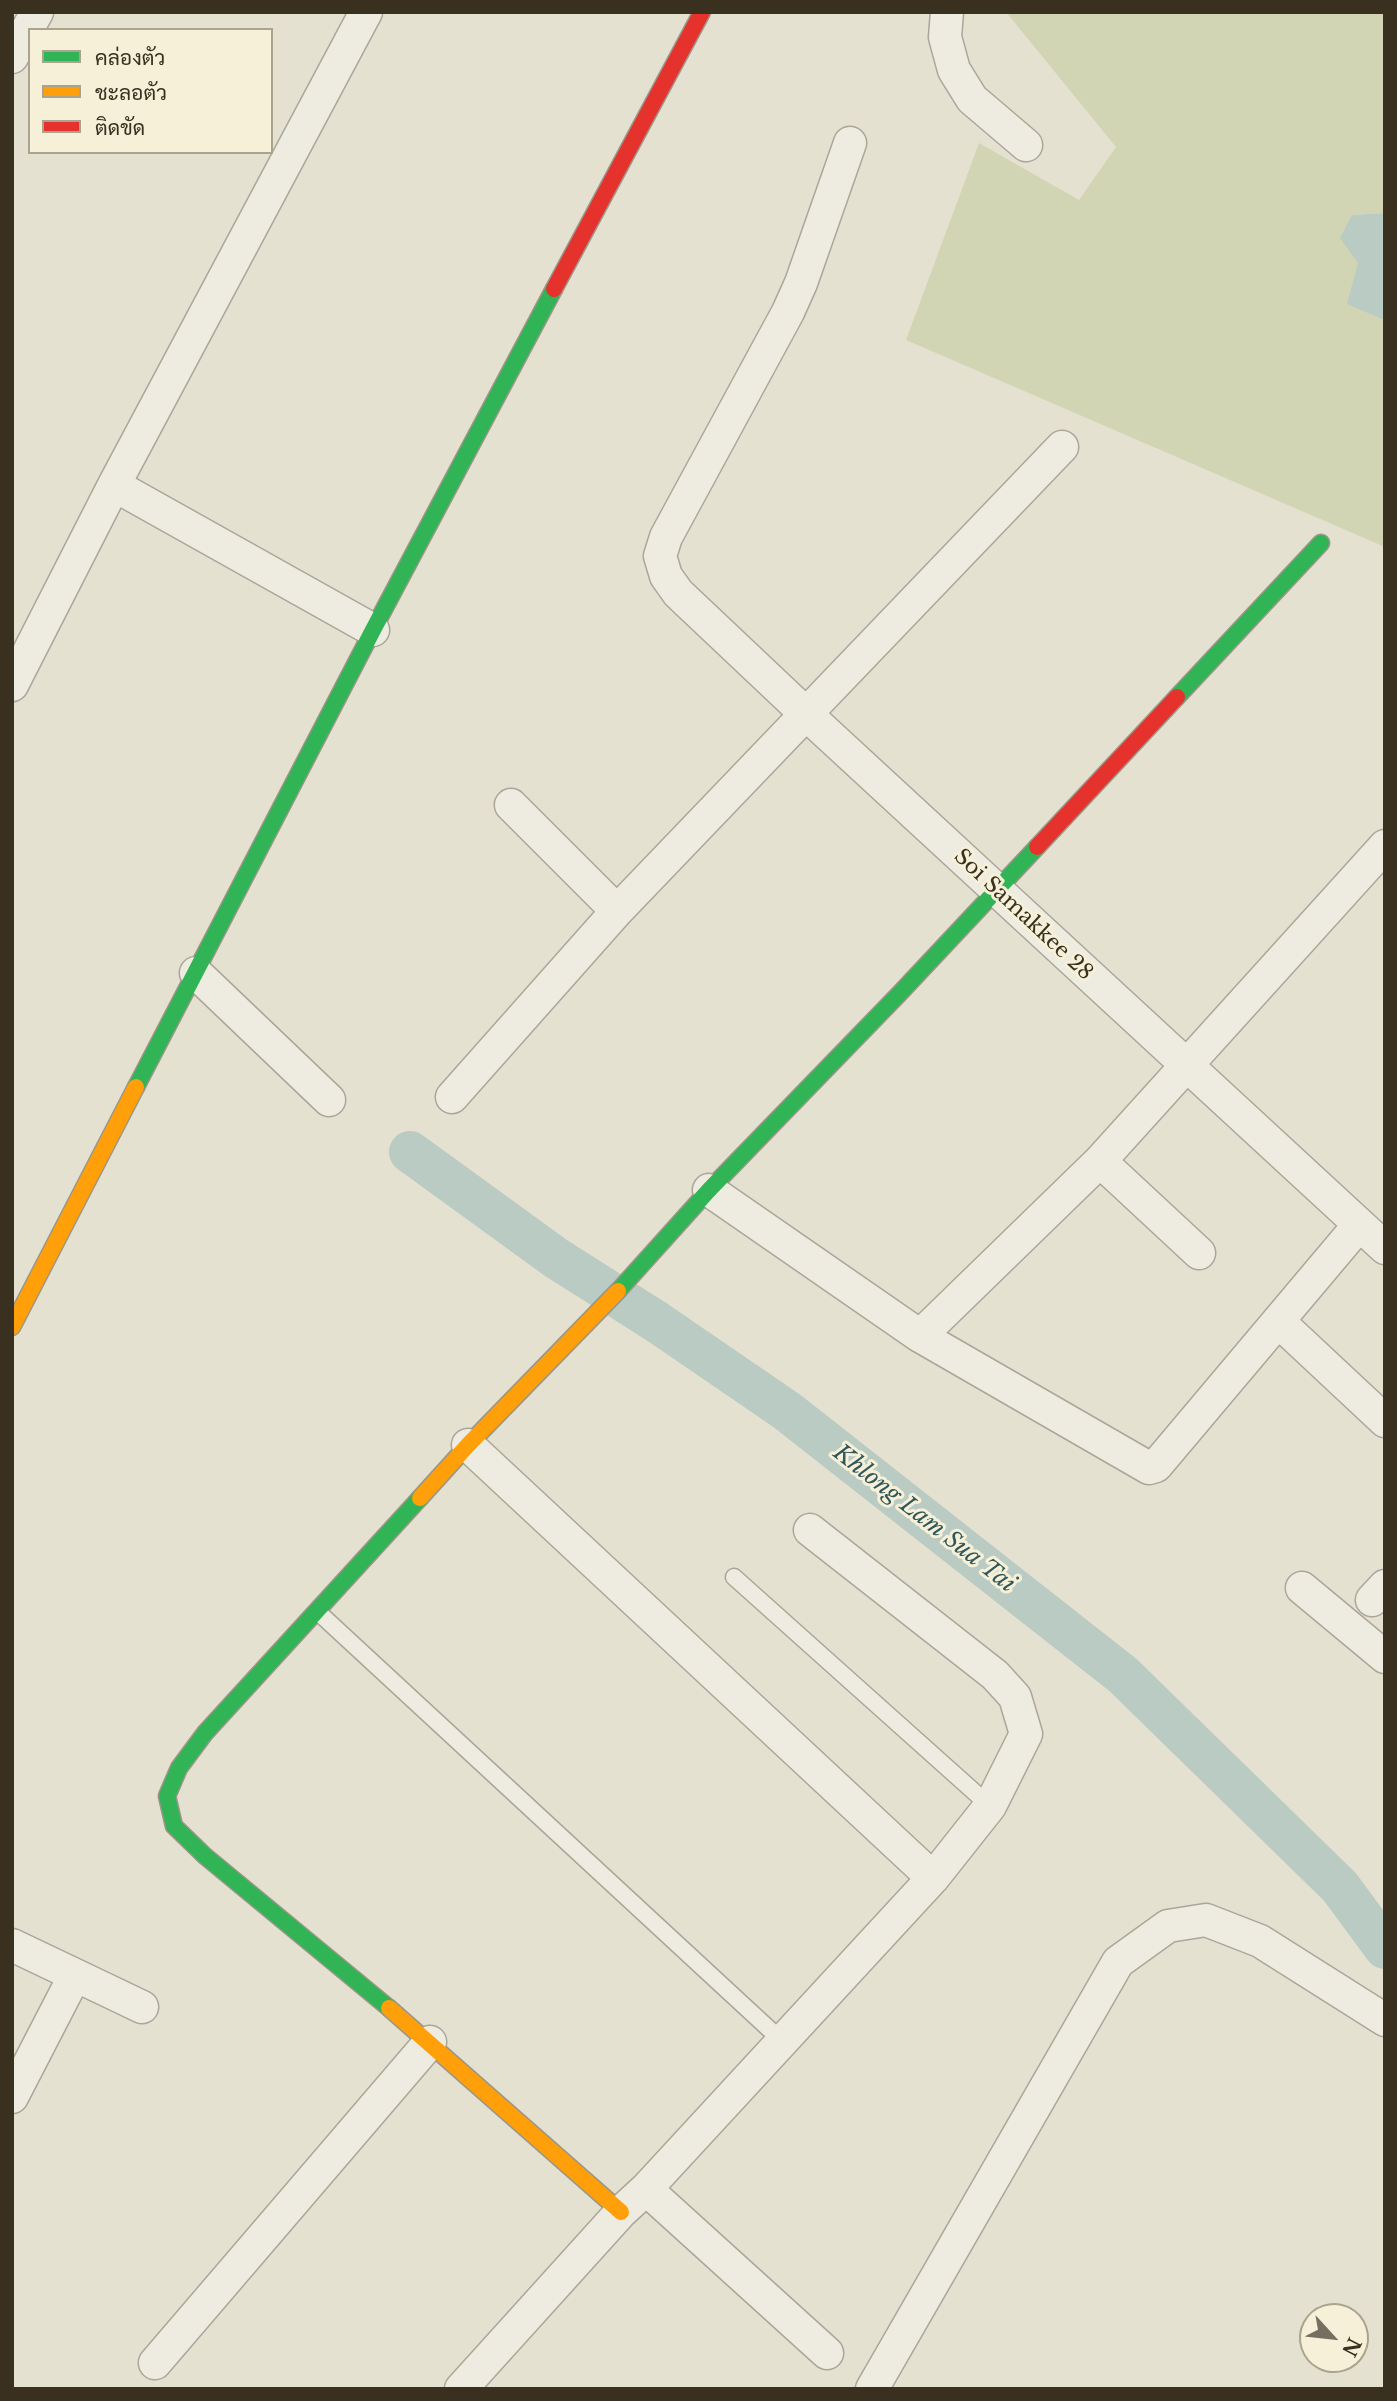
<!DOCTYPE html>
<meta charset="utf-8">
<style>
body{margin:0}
#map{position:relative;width:1397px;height:2401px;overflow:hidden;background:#e5e1d0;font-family:"Libre Baskerville",Sarabun,serif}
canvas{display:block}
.frame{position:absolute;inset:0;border:14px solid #3a3020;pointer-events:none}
.legend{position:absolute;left:28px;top:28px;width:245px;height:126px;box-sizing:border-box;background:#f5f0d7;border:2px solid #aaa38e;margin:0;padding:9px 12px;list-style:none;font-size:21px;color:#3a3020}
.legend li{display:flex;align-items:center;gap:14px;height:35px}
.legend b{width:35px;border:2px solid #aaa38e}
.north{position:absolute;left:1299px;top:2303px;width:70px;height:70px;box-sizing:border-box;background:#f5f0d7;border:2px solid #aaa38e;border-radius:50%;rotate:117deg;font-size:19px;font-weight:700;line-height:28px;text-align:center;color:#3a3020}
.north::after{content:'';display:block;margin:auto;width:24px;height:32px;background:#766e5e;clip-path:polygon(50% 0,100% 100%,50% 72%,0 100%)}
</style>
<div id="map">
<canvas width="1397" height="2401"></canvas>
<div class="frame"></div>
<ul class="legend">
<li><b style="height:9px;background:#30b455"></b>คล่องตัว</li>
<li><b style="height:9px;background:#ff9f0a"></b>ชะลอตัว</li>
<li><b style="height:9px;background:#e5322d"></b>ติดขัด</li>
</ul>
<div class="north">N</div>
</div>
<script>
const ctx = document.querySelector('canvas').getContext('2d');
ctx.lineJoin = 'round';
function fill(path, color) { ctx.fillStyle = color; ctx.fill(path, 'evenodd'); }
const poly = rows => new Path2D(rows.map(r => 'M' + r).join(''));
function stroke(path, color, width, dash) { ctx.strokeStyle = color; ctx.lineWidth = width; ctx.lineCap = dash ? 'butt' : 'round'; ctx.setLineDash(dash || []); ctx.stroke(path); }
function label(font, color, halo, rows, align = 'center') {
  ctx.font = font + ' "Libre Baskerville",serif'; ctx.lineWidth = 6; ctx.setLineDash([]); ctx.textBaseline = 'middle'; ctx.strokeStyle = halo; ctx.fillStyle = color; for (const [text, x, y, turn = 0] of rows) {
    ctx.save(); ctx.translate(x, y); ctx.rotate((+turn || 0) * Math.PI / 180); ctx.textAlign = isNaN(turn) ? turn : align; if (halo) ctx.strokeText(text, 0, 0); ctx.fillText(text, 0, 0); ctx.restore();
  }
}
const green = poly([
 [1006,12,1385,12,1385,213,1352,215,1358,263,1381,319,1385,316,1385,547,906,340,979,143,1079,200,1116,147]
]);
const water = poly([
 [1385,213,1385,316,1382,319,1347,304,1358,263,1340,238,1352,215]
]);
const canal = poly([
 [410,1152,556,1258,657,1322,787,1411,1123,1675,1340,1887,1385,1948]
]);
const lane = poly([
 [734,1577,990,1806],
 [318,1612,781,2040]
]);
const street = poly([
 [947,12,945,37,954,70,972,99,1026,145],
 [12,57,37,12],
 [850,143,801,283,788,312,666,537,660,556,666,576,678,593,805,713,1385,1248],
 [114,485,373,630],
 [12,685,114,485,366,12],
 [511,805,617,911],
 [196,973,329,1100],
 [452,1097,617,911,1062,447],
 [1100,1161,1199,1253],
 [709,1190,920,1336,1149,1468,1156,1466,1359,1225],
 [1278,1321,1385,1421],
 [920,1336,1100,1161,1385,846],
 [468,1445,933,1878],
 [1302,1588,1385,1657],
 [1372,1600,1385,1586],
 [12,1945,75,1975,12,2097],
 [75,1975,142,2007],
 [646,2189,827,2353],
 [155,2363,430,2042],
 [461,2389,621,2212,646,2189,933,1878,990,1806,1026,1734,1015,1697,995,1675,810,1530],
 [872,2389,1118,1962,1168,1926,1206,1920,1260,1941,1385,2020]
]);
const fast = poly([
 [1177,697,1321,543],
 [136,1087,373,630,554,289],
 [618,1291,709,1190,900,993,1037,847],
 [389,2008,205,1856,174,1826,167,1796,179,1768,205,1733,420,1498]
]);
const slow = poly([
 [12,1327,136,1087],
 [420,1498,468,1445,618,1291],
 [389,2008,621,2212]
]);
const jam = poly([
 [554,289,702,12],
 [1037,847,1177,697]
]);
const streetNames = [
 ["Soi Samakkee 28",1023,915,43]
];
const waterNames = [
 ["Khlong Lam Sua Tai",924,1519,38]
];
fill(green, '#d1d5b3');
fill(water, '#bacbc3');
stroke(canal, '#bacbc3', 42);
stroke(lane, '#aba699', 19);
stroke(street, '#aba699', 35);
stroke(fast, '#9b9688', 19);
stroke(slow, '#9b9688', 19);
stroke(jam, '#9b9688', 19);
stroke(lane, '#eeebe1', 16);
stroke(street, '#eeebe1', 32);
stroke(fast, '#30b455', 16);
stroke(slow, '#ff9f0a', 16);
stroke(jam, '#e5322d', 16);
label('21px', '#3a3020', '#f5f0d7', streetNames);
label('italic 23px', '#30575a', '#f5f0d7', waterNames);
</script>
